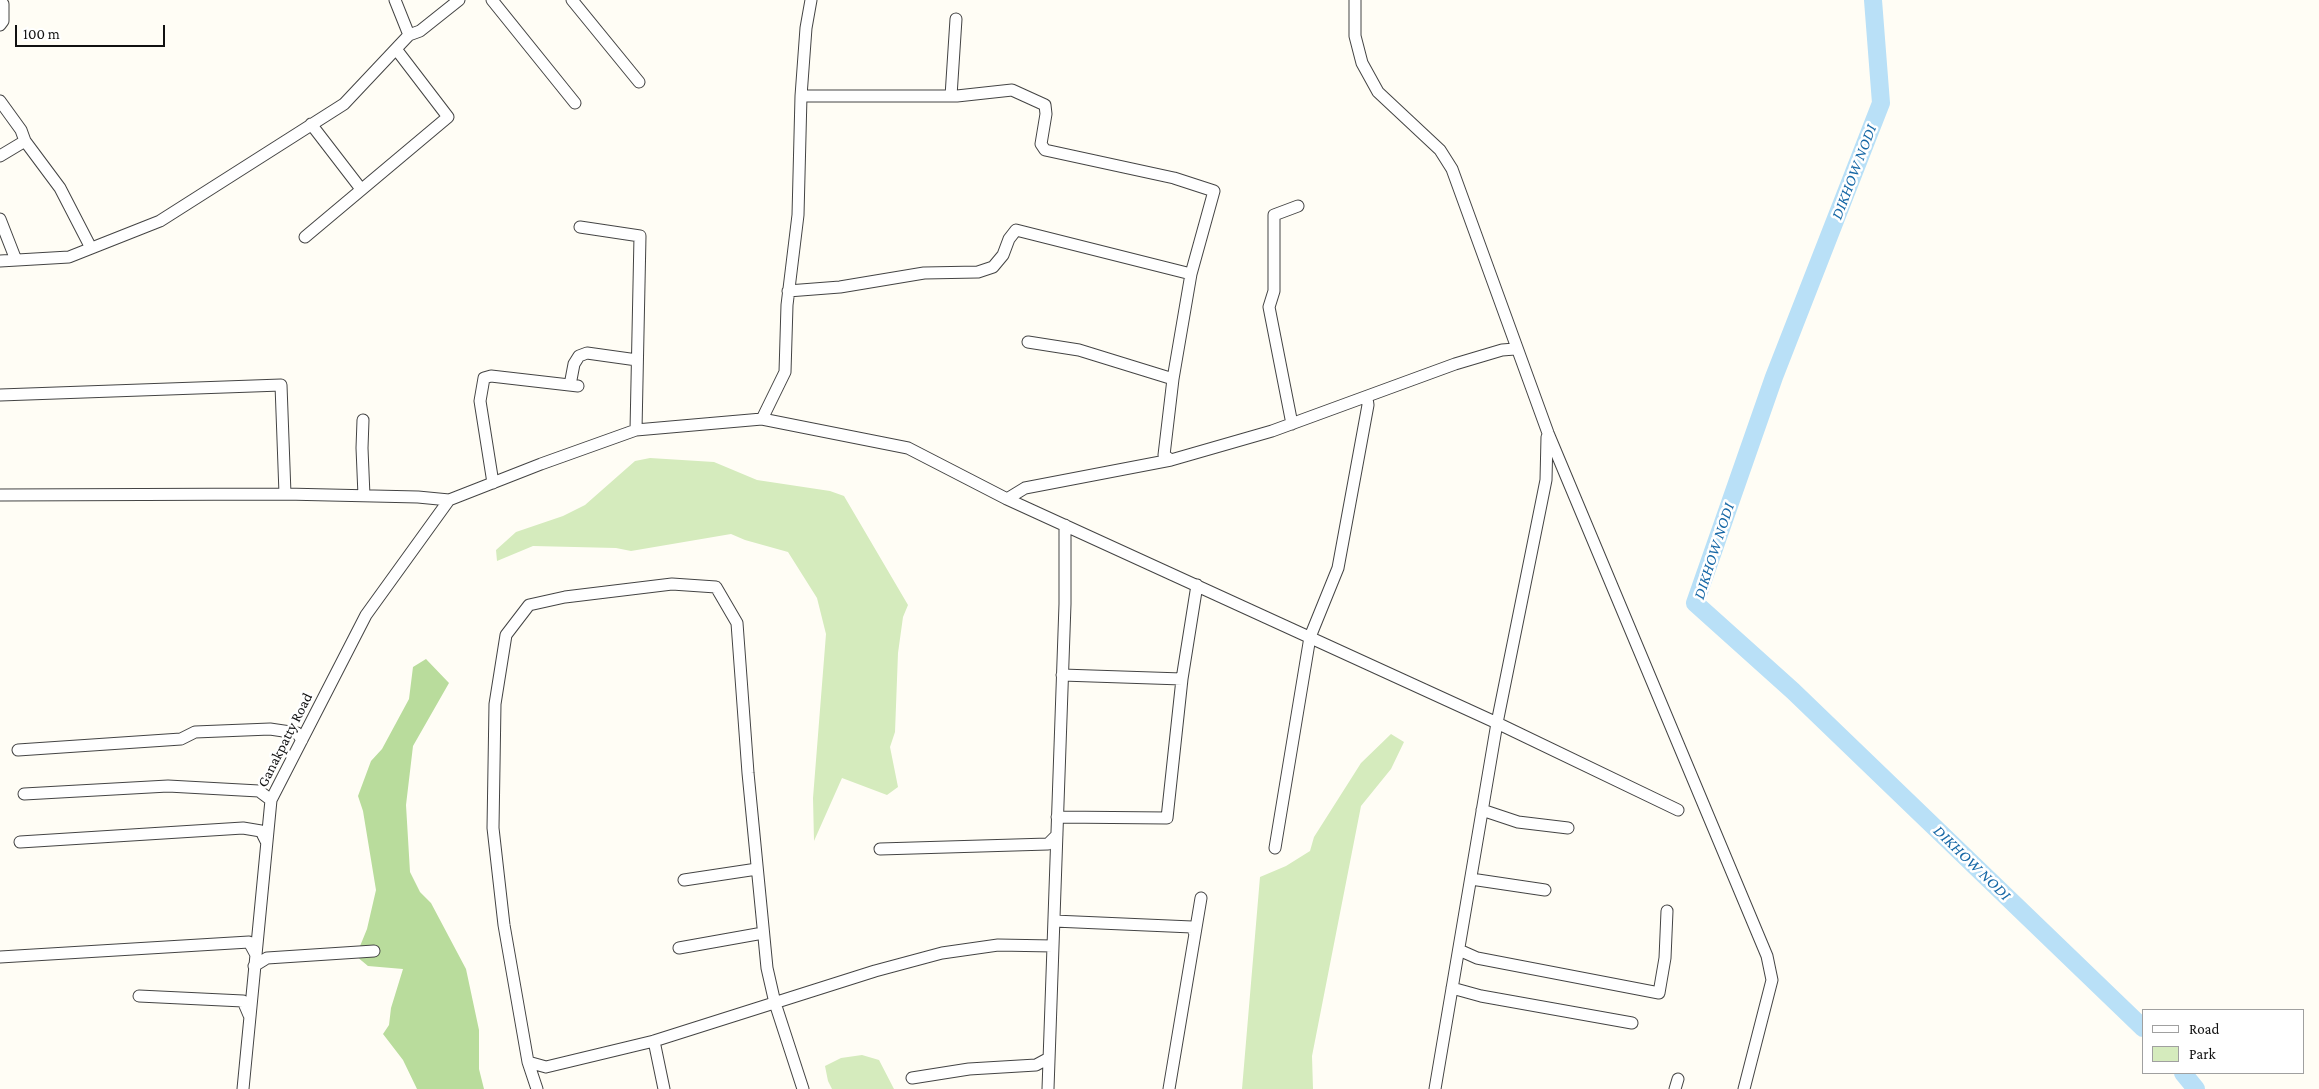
<!DOCTYPE html>
<style>
body{margin:0}
#map{position:relative;width:2319px;height:1089px;overflow:hidden;background:#fffdf5;font-family:"Crimson Pro",serif}
canvas{display:block}
.legend{position:absolute;left:2142px;top:1009px;width:162px;height:65px;box-sizing:border-box;background:#fff;border:1px solid #a0a0a0;margin:0;padding:6px 9px;list-style:none;font-size:15px;color:#111}
.legend li{display:flex;align-items:center;gap:10px;height:25px}
.legend b{width:25px;border:1px solid #a0a0a0}
.scale{position:absolute;left:15px;top:25px;width:150px;height:22px;box-sizing:border-box;border:2px solid #111;border-top:0;padding-left:6px;font-size:15px;line-height:18px;white-space:nowrap;color:#111;-webkit-text-stroke:4px #fff;paint-order:stroke}
</style>
<div id="map">
<canvas width="2319" height="1089"></canvas>
<ul class="legend">
<li><b style="height:6px;background:#fff"></b>Road</li>
<li><b style="height:14px;background:#d5ebbd"></b>Park</li>
</ul>
<div class="scale">100 m</div>
</div>
<script>
const ctx = document.querySelector('canvas').getContext('2d');
ctx.lineJoin = 'round';
function fill(path, color) { ctx.fillStyle = color; ctx.fill(path, 'evenodd'); }
const poly = rows => new Path2D(rows.map(r => 'M' + r).join(''));
function stroke(path, color, width, dash) { ctx.strokeStyle = color; ctx.lineWidth = width; ctx.lineCap = dash ? 'butt' : 'round'; ctx.setLineDash(dash || []); ctx.stroke(path); }
function label(font, color, halo, rows, align = 'center') {
  ctx.font = font + ' "Crimson Pro",serif'; ctx.lineWidth = 5; ctx.setLineDash([]); ctx.textBaseline = 'middle'; ctx.strokeStyle = halo; ctx.fillStyle = color; for (const [text, x, y, turn = 0] of rows) {
    ctx.save(); ctx.translate(x, y); ctx.rotate((+turn || 0) * Math.PI / 180); ctx.textAlign = isNaN(turn) ? turn : align; if (halo) ctx.strokeText(text, 0, 0); ctx.fillText(text, 0, 0); ctx.restore();
  }
}
const green = poly([
 [650,458,714,462,757,480,830,491,844,496,908,605,903,617,898,653,895,732,890,747,898,787,887,795,842,778,814,841,813,798,826,634,817,598,788,552,745,540,731,534,631,551,616,548,533,546,497,561,496,550,516,532,563,516,585,505,635,461],
 [1391,734,1404,742,1391,769,1361,806,1312,1056,1313,1089,1242,1089,1260,877,1286,866,1310,851,1314,837,1361,763],
 [862,1055,879,1060,894,1089,832,1089,828,1081,825,1066,841,1058]
]);
const forest = poly([
 [426,659,449,683,413,746,406,805,410,872,420,892,431,903,466,969,479,1030,479,1069,484,1089,417,1089,403,1060,383,1034,389,1025,391,1008,403,969,368,966,356,956,367,929,376,890,363,811,358,796,371,761,382,749,409,699,413,667]
]);
const river = poly([
 [1873,0,1881,103,1774,377,1695,603,1793,691,2143,1028],
 [2183,1073,2196,1089]
]);
const minor = poly([
 [492,0,575,103],
 [572,0,639,82],
 [1355,0,1355,36,1362,63,1378,92,1440,150,1452,169,1548,433,1767,956,1772,980,1744,1089],
 [0,25,3,21,3,4,0,0],
 [409,35,420,31,459,0],
 [801,96,957,96,1012,90,1045,105,1046,114,1041,144,1045,150,1174,178,1214,191,1191,274,1173,379,1164,455,1171,460],
 [951,96,956,19],
 [0,101,21,130,25,141,60,188,91,248],
 [311,124,361,189],
 [0,156,25,141],
 [0,219,16,260],
 [580,227,640,236,636,430],
 [305,237,448,117,396,49],
 [0,261,69,257,160,221,344,104,409,35,395,0],
 [788,291,840,287,924,273,978,272,993,267,1003,255,1009,239,1016,230,1191,274],
 [1028,342,1079,350,1173,379],
 [570,385,574,364,579,356,587,353,637,360],
 [0,395,281,385,285,494],
 [762,419,785,372,787,305,798,215,801,96,806,28,811,0],
 [363,420,362,448,364,496],
 [1292,424,1269,307,1274,291,1274,215,1298,206],
 [493,483,480,401,484,378,491,376,578,386],
 [0,495,285,494,418,497,449,500,541,464,636,430,762,419,908,448,1007,499,1497,723,1678,810],
 [1007,499,1025,488,1171,460,1272,431,1455,364,1502,350,1515,349],
 [1062,675,1182,679],
 [18,750,181,739,195,732,270,729,297,733,302,740],
 [24,794,168,786,259,791,271,800],
 [1482,810,1518,822,1568,828],
 [1057,817,1167,818,1182,679,1197,585],
 [20,842,243,828,261,831,266,841],
 [1275,848,1310,637,1338,568,1368,405,1367,398],
 [880,849,1048,844,1057,835],
 [1471,879,1545,890],
 [684,880,757,869],
 [1054,921,1192,927,1195,934],
 [679,948,763,933],
 [1459,950,1477,958,1659,993,1665,958,1667,911],
 [0,957,249,942,255,953],
 [254,966,267,958,374,951],
 [1452,988,1481,996,1632,1023],
 [139,996,243,1001,249,1015],
 [654,1041,664,1089],
 [528,1062,546,1067,654,1041,875,971,942,953,998,945,1053,946],
 [912,1078,969,1069,1036,1065,1049,1058],
 [243,1089,271,800,366,615,449,500],
 [537,1089,528,1062,504,925,493,828,495,704,506,635,529,605,565,597,672,584,716,587,737,623,748,773,767,968,775,1003,803,1089],
 [1048,1089,1065,604,1065,525],
 [1169,1089,1201,898],
 [1435,1089,1497,723,1546,480,1547,437],
 [1675,1089,1678,1079]
]);
const streetNames = [
 ["Ganakpatty Road",285,740,-63]
];
const waterNames = [
 ["DIKHOW NODI",1854,172,-69],
 ["DIKHOW NODI",1714,551,-72],
 ["DIKHOW NODI",1972,863,44]
];
fill(green, '#d5ebbd');
fill(forest, '#b9dc9c');
stroke(river, '#b9e0f7', 18);
stroke(minor, '#444', 13);
stroke(minor, '#fff', 11);
label('15px', '#111', '#fff', streetNames);
label('italic 16px', '#1768a6', '#fff', waterNames);
</script>
